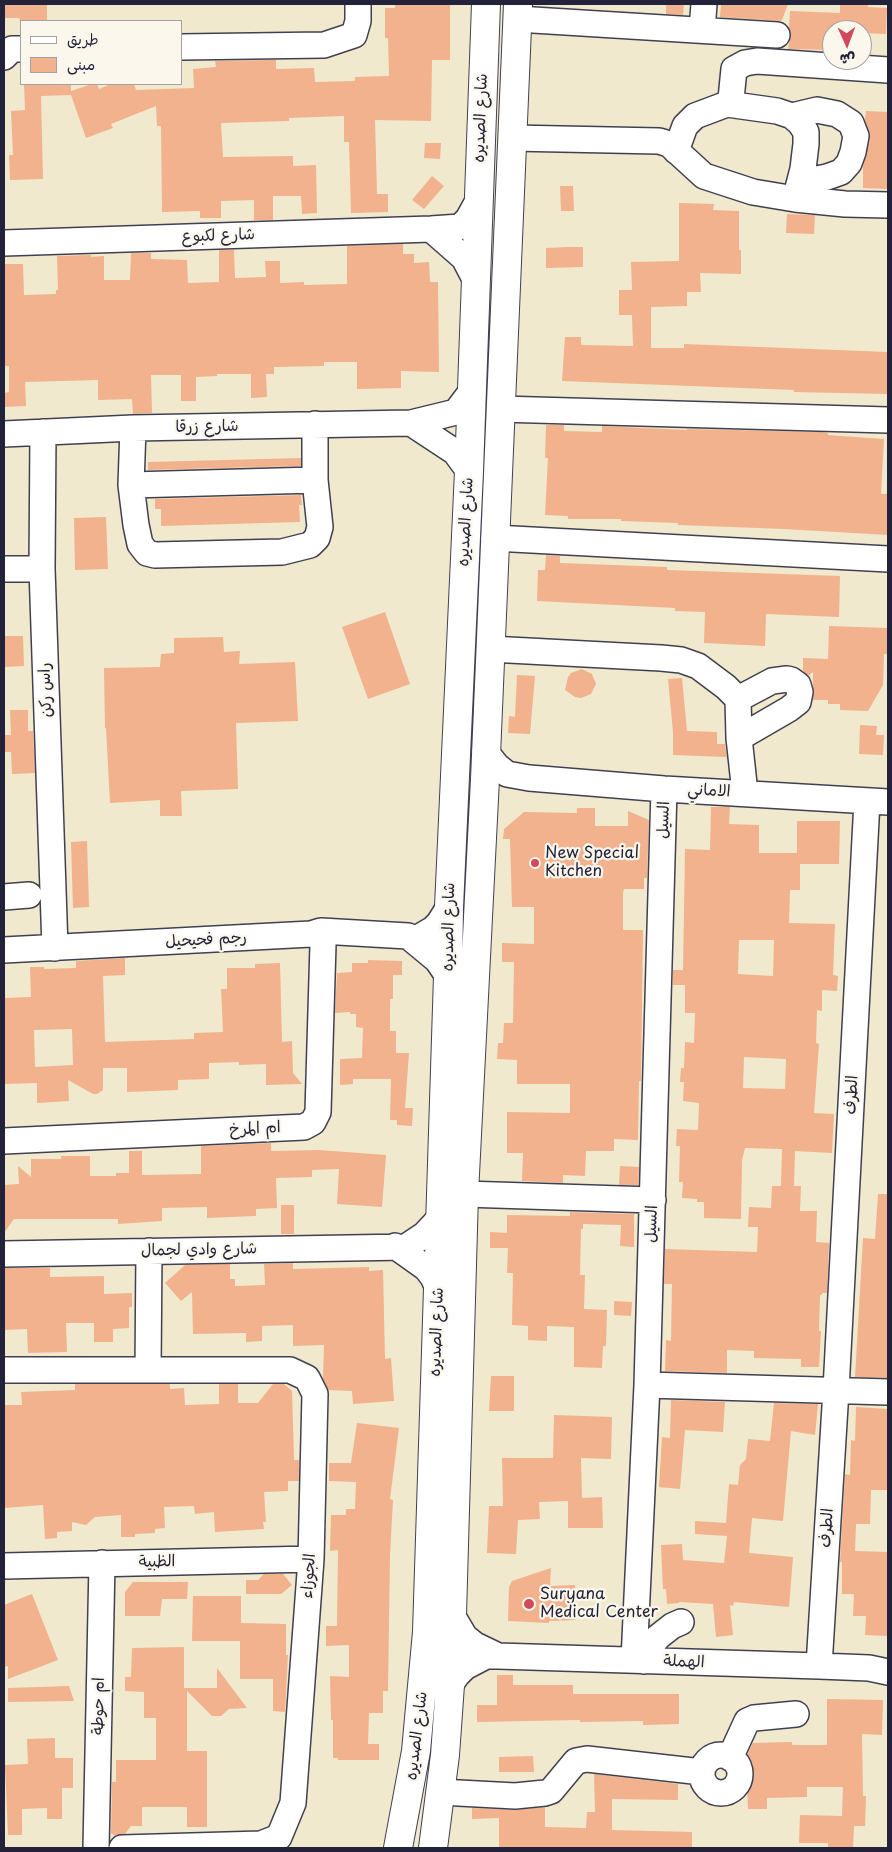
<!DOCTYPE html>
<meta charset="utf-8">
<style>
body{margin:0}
#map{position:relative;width:892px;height:1852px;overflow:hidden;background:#f0e9ce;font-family:"Playpen Sans","Playpen Sans Arabic",sans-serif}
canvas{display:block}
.frame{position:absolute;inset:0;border:5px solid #22223b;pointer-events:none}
.legend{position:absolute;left:20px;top:20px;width:162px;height:65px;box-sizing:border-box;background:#fbf7ec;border:1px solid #a4a2a5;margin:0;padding:6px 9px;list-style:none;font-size:15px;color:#22223b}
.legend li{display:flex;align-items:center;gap:10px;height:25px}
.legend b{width:25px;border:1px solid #a4a2a5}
.north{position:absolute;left:822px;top:20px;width:50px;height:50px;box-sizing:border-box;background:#fbf7ec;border:1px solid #a4a2a5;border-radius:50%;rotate:178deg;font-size:14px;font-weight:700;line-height:20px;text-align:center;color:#22223b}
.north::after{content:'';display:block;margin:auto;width:18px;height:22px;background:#d1495b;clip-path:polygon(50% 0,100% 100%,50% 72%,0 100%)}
</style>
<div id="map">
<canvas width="892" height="1852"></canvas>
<div class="frame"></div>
<ul class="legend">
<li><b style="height:6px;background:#fff"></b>طريق</li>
<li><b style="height:14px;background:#f1b28d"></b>مبنى</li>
</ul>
<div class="north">ش</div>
</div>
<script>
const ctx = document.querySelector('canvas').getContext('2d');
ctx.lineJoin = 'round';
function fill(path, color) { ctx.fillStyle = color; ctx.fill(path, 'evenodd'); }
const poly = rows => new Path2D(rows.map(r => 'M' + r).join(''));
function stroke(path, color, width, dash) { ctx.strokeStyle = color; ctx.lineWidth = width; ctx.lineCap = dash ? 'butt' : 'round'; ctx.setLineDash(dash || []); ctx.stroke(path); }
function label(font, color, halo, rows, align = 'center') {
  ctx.font = font + ' "Playpen Sans","Playpen Sans Arabic",sans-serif'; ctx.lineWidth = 4.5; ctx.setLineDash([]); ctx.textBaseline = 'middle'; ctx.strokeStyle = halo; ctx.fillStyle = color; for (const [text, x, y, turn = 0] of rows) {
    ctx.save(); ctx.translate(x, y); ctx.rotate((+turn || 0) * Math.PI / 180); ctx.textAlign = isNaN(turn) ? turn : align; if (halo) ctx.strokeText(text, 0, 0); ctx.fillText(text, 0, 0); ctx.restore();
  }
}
const building = poly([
 [4,4,47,4,47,21,20,21,19,18,4,18],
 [395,4,450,4,450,60,432,60,431,121,375,120,377,194,388,194,388,212,351,213,349,142,344,142,344,116,289,118,289,121,221,123,223,157,293,156,293,166,316,165,317,213,302,214,301,196,273,196,273,220,254,220,254,200,221,201,221,218,200,218,200,211,162,212,161,126,157,126,156,106,111,124,113,128,86,138,71,95,41,96,43,179,10,180,9,155,13,155,11,111,25,110,24,84,71,84,71,91,92,84,97,84,99,89,111,84,134,84,136,90,194,88,193,69,216,67,215,61,276,60,276,69,314,68,315,82,355,81,355,77,389,76,388,38,385,38,385,8,395,8],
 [666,4,684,4,683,15,666,14],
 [721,4,788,4,782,20,780,21,720,17],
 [840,4,868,4,868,7,887,8,886,34,862,33,862,30,832,30,832,50,788,49,791,35,789,28,790,11,840,13],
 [866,111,888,112,888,189,863,188,863,166,870,138,865,120],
 [425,143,441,143,440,159,424,158],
 [432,176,444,186,424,209,412,200],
 [560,186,573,186,574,211,561,211],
 [679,203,714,204,713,210,739,211,739,250,741,250,741,274,700,273,701,292,687,292,687,306,651,307,651,348,684,348,684,344,888,352,888,394,794,392,794,390,562,381,565,337,581,337,581,345,633,346,632,315,619,315,619,290,632,290,631,262,679,261],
 [787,214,815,215,814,234,786,233],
 [403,244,403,254,414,254,414,263,429,262,430,282,438,282,439,372,401,371,401,388,357,389,357,362,324,362,324,366,274,367,274,374,266,374,267,397,251,398,251,374,217,374,217,376,196,377,196,401,181,401,181,375,151,375,152,413,133,414,132,399,98,400,98,380,25,382,26,406,4,407,4,393,9,392,9,366,4,366,4,264,23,264,24,295,56,294,56,290,58,290,57,256,91,255,91,257,104,256,104,280,130,280,131,253,151,253,151,259,187,260,188,283,219,282,219,250,234,250,235,278,266,277,265,261,280,261,280,283,304,282,304,285,347,284,347,246],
 [567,247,583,247,583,267,546,268,546,248],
 [546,425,564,425,564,431,602,432,602,426,687,430,687,429,821,432,828,433,828,435,884,439,881,494,888,494,888,535,784,529,678,525,678,523,621,521,621,519,568,519,568,516,545,515,548,458,545,458],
 [301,458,301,466,148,470,148,462],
 [301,495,302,505,299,505,300,522,161,526,161,509,155,509,155,499],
 [106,517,108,569,75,570,74,518],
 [546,555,560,556,560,563,667,567,667,570,698,571,840,576,839,617,766,614,765,646,704,643,705,612,675,611,675,608,537,601,538,570,545,570],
 [385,612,410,684,368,699,342,627],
 [829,626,888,628,888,654,884,654,883,685,868,711,840,710,840,704,828,704,828,700,813,700,813,672,808,676,803,671,803,658,828,659],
 [4,636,23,636,24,666,4,667],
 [223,637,224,652,240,651,239,664,295,662,298,721,236,723,238,789,181,791,182,816,160,816,160,800,110,803,106,728,105,728,104,668,160,667,161,654,174,653,174,638],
 [582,669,592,674,596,684,591,694,581,698,575,697,565,690,568,677,571,673],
 [517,675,535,676,530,734,508,733,509,716,515,717],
 [682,678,687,731,717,732,717,744,725,744,727,760,726,757,673,755,673,732,668,679],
 [10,710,28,710,28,731,33,731,35,773,12,774,11,752,4,752,4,735,11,735],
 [860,725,877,726,876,735,884,735,883,755,859,754],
 [711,807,730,807,729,824,759,825,759,853,797,853,797,821,840,821,839,864,800,864,800,890,790,890,789,923,835,924,833,975,838,976,837,991,822,990,822,1011,817,1010,816,1043,819,1044,814,1113,834,1114,832,1153,795,1151,794,1186,801,1186,800,1211,817,1211,816,1242,829,1243,827,1293,822,1293,822,1295,820,1295,819,1331,821,1331,819,1367,801,1367,801,1359,754,1358,754,1351,727,1350,727,1373,665,1371,666,1340,671,1341,672,1284,664,1284,665,1249,757,1252,758,1227,748,1227,749,1207,771,1208,772,1186,781,1186,782,1149,745,1148,742,1160,741,1219,704,1218,704,1202,697,1202,697,1199,682,1198,683,1182,679,1182,680,1146,676,1146,677,1129,698,1130,699,1103,683,1101,684,1082,680,1082,681,1068,684,1068,685,1042,694,1043,695,1013,685,1013,685,985,673,985,673,970,683,970,685,849,710,850],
 [739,940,774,940,773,976,738,974],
 [744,1057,786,1059,785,1089,743,1088],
 [577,808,595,808,595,826,628,826,628,811,649,820,647,878,644,878,644,889,624,889,623,893,623,930,643,930,641,1081,639,1081,638,1140,614,1139,614,1151,586,1151,585,1176,563,1175,563,1183,522,1181,523,1153,507,1153,507,1112,570,1113,570,1084,517,1084,517,1060,497,1059,498,1043,503,1043,504,1023,513,1023,514,962,502,962,502,943,534,944,534,907,512,907,510,839,503,839,504,829,524,812,577,813],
 [87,841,89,907,73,908,71,842],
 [125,958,125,975,103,976,105,1042,194,1039,194,1033,223,1032,221,989,227,989,227,968,255,968,255,964,280,963,282,1042,292,1041,293,1073,302,1084,266,1085,266,1064,239,1065,239,1062,209,1063,209,1079,178,1080,178,1090,127,1092,127,1068,103,1068,103,1090,97,1094,93,1094,68,1080,69,1101,37,1103,37,1083,4,1084,4,998,31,997,30,967,44,967,44,969,76,968,76,961],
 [72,1029,73,1065,35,1067,34,1030],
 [368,960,402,961,402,975,393,975,393,999,390,999,390,1031,396,1031,396,1053,409,1053,405,1108,413,1108,412,1126,397,1125,397,1120,390,1120,391,1079,353,1079,353,1084,340,1085,340,1059,362,1058,363,1028,356,1027,356,1014,350,1014,350,1012,335,1013,337,973,352,972,352,963,368,963],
 [271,1143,271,1151,319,1150,386,1155,382,1207,337,1204,339,1169,312,1170,312,1177,276,1178,277,1208,256,1209,256,1216,207,1218,207,1207,162,1208,162,1221,118,1224,118,1219,14,1219,4,1233,4,1185,19,1184,18,1166,31,1177,31,1159,61,1159,61,1156,90,1156,90,1176,116,1176,116,1173,129,1173,129,1151,142,1151,142,1175,201,1174,201,1146],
 [620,1166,639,1167,638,1185,619,1185],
 [878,1194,888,1194,888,1378,855,1377,863,1238,875,1239],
 [281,1205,294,1205,294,1234,281,1234],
 [570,1212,634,1214,634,1247,620,1246,621,1225,583,1224,583,1229,581,1229,580,1275,585,1275,584,1309,607,1310,606,1346,603,1346,602,1368,574,1367,574,1327,547,1326,547,1341,528,1340,528,1326,512,1325,513,1273,507,1273,508,1248,490,1248,490,1232,507,1233,507,1215,570,1216],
 [293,1263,293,1269,369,1267,369,1271,383,1270,385,1359,391,1358,394,1401,353,1404,352,1391,328,1390,323,1379,324,1345,293,1346,293,1325,262,1326,262,1341,246,1342,246,1333,193,1334,192,1292,181,1301,165,1283,185,1265,230,1264,230,1279,235,1279,235,1286,265,1285,264,1264],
 [4,1268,50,1268,50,1277,104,1276,104,1294,132,1293,132,1307,129,1307,129,1328,113,1329,113,1342,94,1342,94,1323,66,1323,67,1352,28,1353,27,1329,4,1330],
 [614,1301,632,1302,631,1316,614,1315],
 [491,1376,514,1376,514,1411,489,1411],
 [75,1384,170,1384,170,1389,184,1388,185,1405,219,1404,219,1384,238,1384,238,1403,258,1403,273,1384,284,1384,292,1391,294,1460,299,1460,299,1481,288,1481,288,1491,264,1492,266,1522,263,1522,264,1529,215,1532,214,1512,195,1514,194,1506,164,1507,165,1528,155,1529,155,1533,135,1534,135,1537,121,1537,121,1515,95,1517,86,1525,72,1522,72,1531,57,1532,57,1538,45,1539,43,1505,4,1508,4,1405,22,1405,21,1392,75,1390],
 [671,1400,725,1402,723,1432,685,1430,680,1489,659,1487,662,1437,670,1438],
 [774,1403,818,1404,815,1435,791,1431,783,1521,752,1518,749,1553,793,1557,789,1607,734,1602,733,1606,730,1605,733,1635,716,1637,713,1604,679,1602,679,1603,667,1604,666,1589,663,1589,661,1545,682,1544,683,1560,724,1563,727,1536,695,1534,695,1521,726,1523,729,1484,738,1485,740,1465,746,1459,748,1439,770,1441],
 [856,1407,888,1409,888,1490,871,1490,870,1524,856,1524,855,1551,888,1552,888,1636,865,1635,866,1616,853,1616,854,1594,842,1594,842,1562,840,1562,845,1474,850,1475,851,1440,855,1441],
 [554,1415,612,1417,611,1459,581,1458,582,1498,602,1497,603,1528,568,1528,568,1501,539,1502,540,1519,518,1520,516,1554,487,1553,489,1506,503,1506,502,1458,553,1458],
 [357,1423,399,1428,390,1499,393,1500,390,1555,388,1691,383,1691,383,1713,369,1713,368,1744,379,1744,379,1760,338,1760,338,1758,333,1758,333,1720,331,1720,330,1676,349,1677,349,1645,326,1646,326,1626,337,1626,338,1550,330,1551,331,1515,346,1515,346,1509,355,1509,356,1482,329,1481,329,1463,351,1463],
 [551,1568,550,1586,575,1585,576,1620,549,1621,549,1623,508,1621,509,1587,512,1581],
 [264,1574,283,1574,292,1585,281,1594,246,1594,246,1580,258,1580],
 [133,1582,188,1582,187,1599,162,1599,160,1616,125,1616,125,1592],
 [32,1594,58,1660,8,1679,8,1666,4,1667,4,1605],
 [193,1596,241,1596,241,1623,286,1624,286,1655,288,1655,285,1712,273,1711,273,1679,240,1679,240,1641,192,1641],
 [184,1647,184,1688,217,1688,217,1668,247,1708,229,1709,221,1716,212,1716,187,1691,187,1751,207,1751,207,1827,187,1827,187,1807,142,1807,142,1826,131,1826,125,1834,115,1836,111,1833,112,1782,116,1782,116,1760,156,1760,156,1718,144,1718,144,1692,125,1691,125,1677,131,1677,132,1648],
 [497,1675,513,1675,513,1685,573,1685,573,1694,679,1694,679,1724,643,1725,643,1721,580,1722,580,1720,477,1722,477,1705,497,1705],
 [69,1686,74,1701,8,1702,8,1688],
 [827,1699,883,1700,882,1735,862,1734,863,1796,866,1796,865,1826,854,1826,853,1848,828,1848,828,1843,799,1843,800,1815,842,1816,843,1787,807,1787,807,1797,767,1798,767,1809,748,1809,746,1757,753,1743,792,1742,792,1745,827,1745],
 [55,1738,55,1758,73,1758,73,1788,62,1788,62,1819,47,1819,47,1808,22,1809,22,1835,8,1835,5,1765,28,1764,27,1739],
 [533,1756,534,1772,499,1772,499,1757],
 [594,1774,678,1784,678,1800,612,1799,612,1830,692,1832,692,1848,499,1848,499,1818,472,1819,472,1808,514,1810,545,1807,545,1827,586,1828,587,1812,595,1812]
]);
const minor = poly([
 [517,19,777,35],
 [702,30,704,4],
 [181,47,324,45,354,35,358,21,358,4],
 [4,57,12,49,21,49],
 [727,104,777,111,792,116,800,123,806,132,806,144,803,169,796,196],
 [792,116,817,110,837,114,851,123,856,136,853,152,849,163,841,172,827,177,800,182],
 [512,138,659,141,669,144,704,176,753,192,795,199,845,204,888,205],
 [676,151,685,126,695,116,727,104,731,99,734,69,745,63,757,61,888,70],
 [431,229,464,258,475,279],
 [4,243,431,229,460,227,468,219,478,201],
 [500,409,888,420],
 [411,423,455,452,469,471],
 [133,428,131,485,136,525,140,544,147,553,155,555,282,552,310,545,317,538,320,527,315,480,315,424],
 [43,432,42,569,55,948],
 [4,434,133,428,411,423,456,412,471,392],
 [131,485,315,480],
 [494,538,888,559],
 [4,569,42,569],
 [490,649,661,658,681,660,698,666,726,687,738,699,739,738,745,793],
 [738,699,772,681,787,679,791,680,798,685,800,692,798,702,789,709,739,738],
 [485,751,497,766,507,774,529,778,664,789,888,802],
 [4,897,29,895],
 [408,936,437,960,448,976],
 [4,950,311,934,321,931,408,936,416,939,433,929,439,923,449,907],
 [4,1141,304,1127,313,1122,318,1112,323,944,321,931],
 [464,1194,653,1200],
 [395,1246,426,1268,433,1277,438,1288],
 [4,1254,406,1247,424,1235,440,1218],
 [4,1370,290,1370,307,1378,315,1394,311,1559,293,1803,279,1837,261,1844,122,1848],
 [148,1370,149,1251],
 [647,1385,888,1392],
 [4,1566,311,1559],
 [452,1615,465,1637,475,1645,498,1656],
 [634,1660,647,1385,664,789],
 [643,1661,652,1644,658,1637,672,1626,681,1622],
 [819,1666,836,1390,867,801],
 [450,1685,457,1675,465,1667,486,1656,498,1656,819,1666,869,1668,888,1672],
 '702 1774a19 19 0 1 1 38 0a19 19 0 1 1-38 0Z',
 [730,1758,747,1721,754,1718,796,1714],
 [440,1792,515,1796,545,1793,551,1791,576,1761,587,1759,702,1772],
 [96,1848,102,1563]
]);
const major = poly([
 [398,1848,416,1751,427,1632,448,976,449,907,469,471,486,4],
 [433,1848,445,1755,450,1685,464,1194,485,779,518,4]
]);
const markers = [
 [535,863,5,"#d1495b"],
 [529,1604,6,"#d1495b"]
];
const streetNames = [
 ["شارع الصديره",481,118,-88],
 ["شارع لكبوع",218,236,-2],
 ["شارع زرقا",207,427,-1],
 ["شارع الصديره",466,522,-87],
 ["راس ركن",46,690,-92],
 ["الاماني",709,791,3],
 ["السيل",664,820,-88],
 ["شارع الصديره",449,927,-89],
 ["رجم فحيحيل",206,940,-3],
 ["الطرف",852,1095,-87],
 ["ام المرخ",255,1129,-3],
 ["السيل",652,1224,-88],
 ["شارع وادي لجمال",199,1250,-1],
 ["شارع الصديره",437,1332,-88],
 ["الطرف",827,1528,-86],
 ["الظبية",157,1562,-1],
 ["الجوزاء",309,1576,-86],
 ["الهملة",684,1662,2],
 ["ام حوطة",99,1706,-89],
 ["شارع الصديره",417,1736,-83]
];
const poiNames = [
 ["New Special",545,854],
 ["Kitchen",545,872],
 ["Suryana",540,1595],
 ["Medical Center",540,1613]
];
fill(building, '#f1b28d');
stroke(minor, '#414051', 28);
stroke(major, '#414051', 30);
stroke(minor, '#fff', 25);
stroke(major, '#fff', 28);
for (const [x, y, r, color] of markers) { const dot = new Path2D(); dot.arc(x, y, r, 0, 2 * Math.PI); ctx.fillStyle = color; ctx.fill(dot); stroke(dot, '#fbf7ec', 2); }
label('16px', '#22223b', '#fbf7ec', streetNames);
label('16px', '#22223b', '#fbf7ec', poiNames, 'left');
</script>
